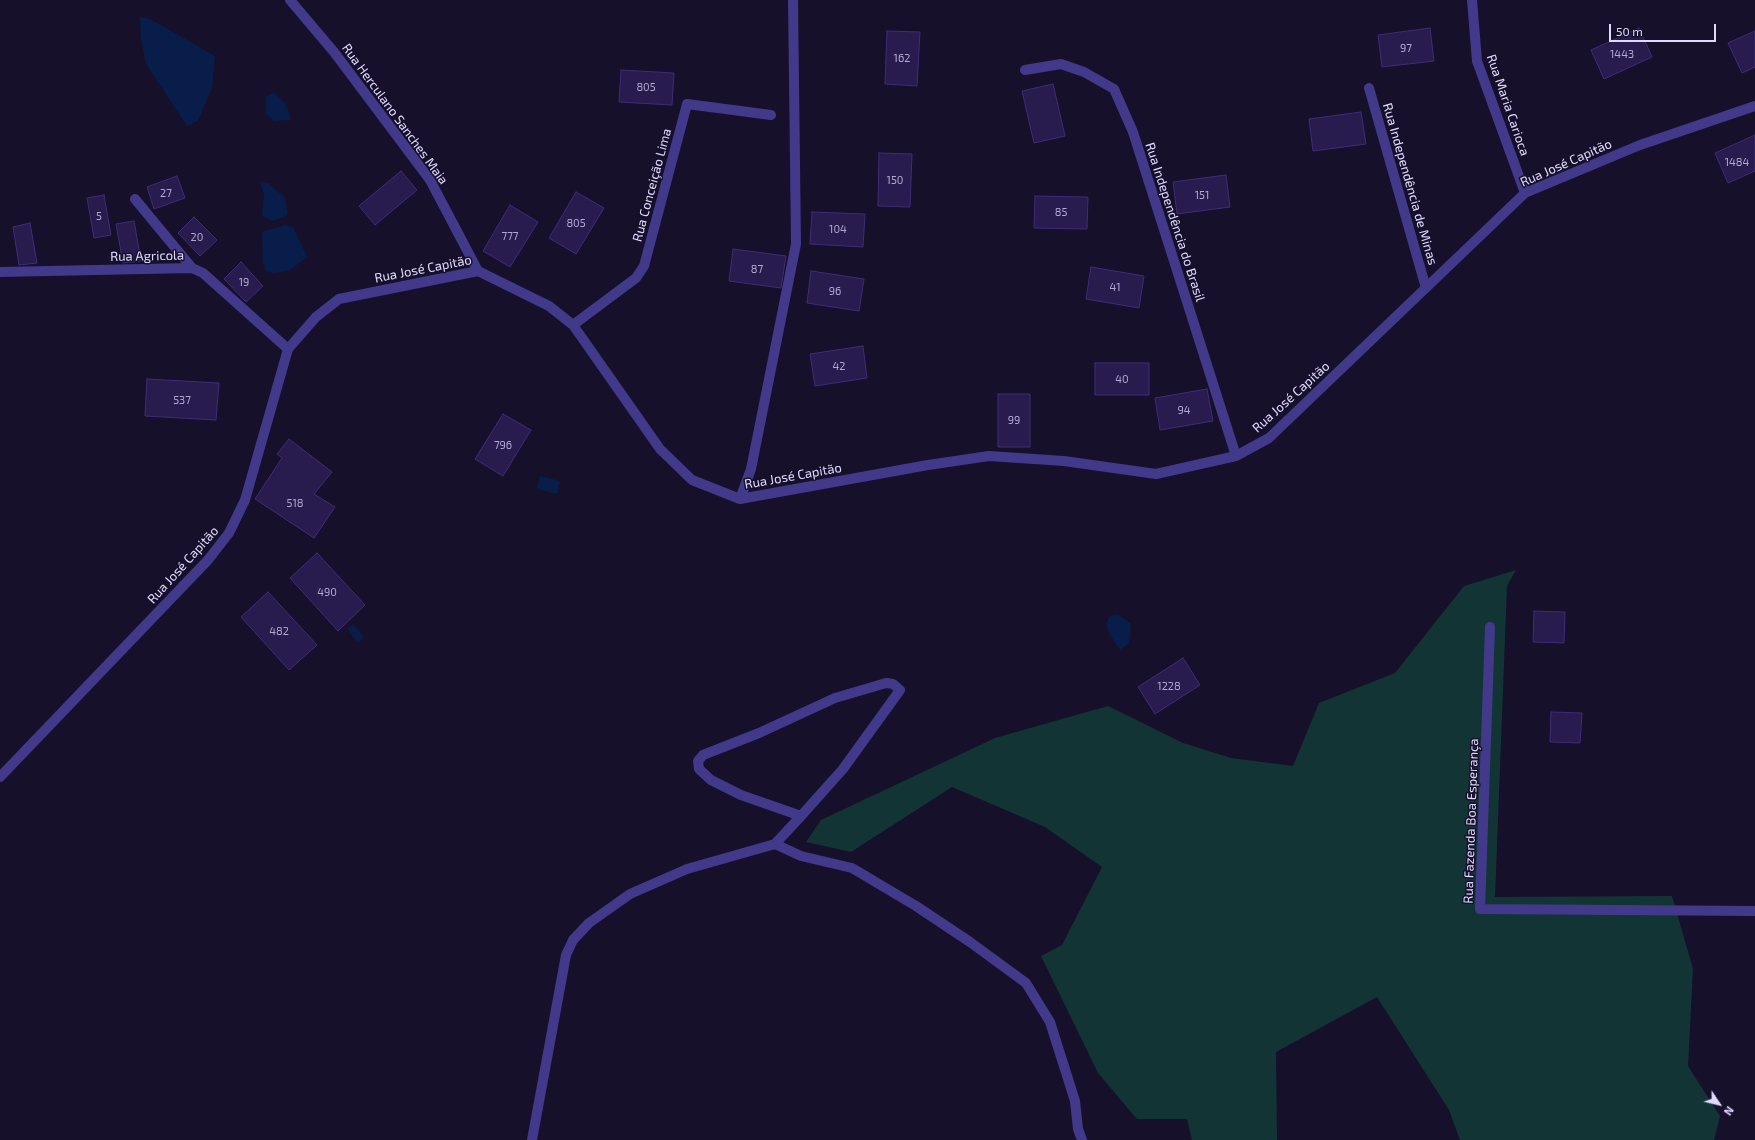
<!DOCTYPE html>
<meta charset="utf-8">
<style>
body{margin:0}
#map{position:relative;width:1755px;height:1140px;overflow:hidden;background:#16102b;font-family:"Exo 2",sans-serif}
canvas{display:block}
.north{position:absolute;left:1699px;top:1084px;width:40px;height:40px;-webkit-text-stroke:3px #16102b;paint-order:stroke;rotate:125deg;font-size:11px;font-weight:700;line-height:16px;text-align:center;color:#e0daff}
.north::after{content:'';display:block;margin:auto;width:14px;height:18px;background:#e0daff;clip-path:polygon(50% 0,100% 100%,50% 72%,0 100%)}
.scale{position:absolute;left:1609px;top:24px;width:107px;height:18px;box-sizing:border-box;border:2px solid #e0daff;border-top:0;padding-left:5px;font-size:12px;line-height:14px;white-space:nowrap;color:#e0daff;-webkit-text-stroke:3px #16102b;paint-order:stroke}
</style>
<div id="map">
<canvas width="1755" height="1140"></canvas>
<div class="north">N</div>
<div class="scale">50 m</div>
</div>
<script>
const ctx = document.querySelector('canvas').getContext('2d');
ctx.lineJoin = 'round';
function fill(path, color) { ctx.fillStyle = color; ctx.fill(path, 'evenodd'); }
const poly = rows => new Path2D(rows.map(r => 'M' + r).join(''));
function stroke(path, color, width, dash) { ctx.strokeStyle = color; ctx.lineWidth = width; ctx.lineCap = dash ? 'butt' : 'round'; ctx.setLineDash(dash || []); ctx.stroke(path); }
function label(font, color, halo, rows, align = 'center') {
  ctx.font = font + ' "Exo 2",sans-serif'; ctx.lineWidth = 3; ctx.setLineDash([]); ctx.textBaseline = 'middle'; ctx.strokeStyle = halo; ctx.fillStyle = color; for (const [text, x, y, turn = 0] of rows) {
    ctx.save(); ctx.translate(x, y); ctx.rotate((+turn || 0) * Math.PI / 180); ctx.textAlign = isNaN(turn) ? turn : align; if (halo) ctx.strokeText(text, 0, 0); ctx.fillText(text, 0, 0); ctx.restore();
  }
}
const green = poly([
 [1516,570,1507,586,1495,897,1672,896,1693,969,1688,1066,1720,1116,1714,1140,1460,1140,1449,1110,1377,997,1276,1052,1277,1140,1192,1140,1187,1119,1137,1119,1098,1073,1041,956,1062,945,1102,867,1045,827,952,787,851,852,806,842,821,820,995,738,1108,706,1183,743,1231,758,1293,766,1319,703,1395,673,1464,586]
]);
const water = poly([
 [140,17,150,19,215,56,212,88,198,121,187,126,146,64,141,39],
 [274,92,286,104,291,120,274,121,266,113,266,97],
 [260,181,268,183,285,198,288,215,273,221,262,216,264,195],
 [285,225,293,227,307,257,289,271,273,273,266,271,263,262,262,232],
 [540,476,560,481,557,494,537,489],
 [1117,614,1131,624,1129,643,1120,650,1112,638,1106,625,1109,617],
 [353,624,364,637,358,643,347,629]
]);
const building = poly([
 [1430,28,1434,61,1382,67,1378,35,1430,28],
 [1639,28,1652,57,1604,79,1591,50,1639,28],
 [887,31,920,32,917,86,885,84,887,31],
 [1755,31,1755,67,1742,73,1728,43,1755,31],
 [621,70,674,73,672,105,619,102,621,70],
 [1053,84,1065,136,1034,143,1022,91,1053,84],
 [1361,112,1366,144,1313,151,1309,119,1361,112],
 [1755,135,1755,171,1728,183,1715,153,1755,135],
 [879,153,912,154,910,207,878,206,879,153],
 [401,171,417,190,375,225,359,206,401,171],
 [1226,175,1230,207,1177,214,1173,182,1226,175],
 [177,176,185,198,154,209,147,187,177,176],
 [576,192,604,208,576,254,549,238,576,192],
 [104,195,111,235,94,238,87,198,104,195],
 [1035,196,1088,197,1087,229,1034,228,1035,196],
 [510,205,538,222,510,267,483,251,510,205],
 [812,212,865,214,863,247,810,244,812,212],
 [194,217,217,240,200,256,178,233,194,217],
 [134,221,141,261,123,263,116,224,134,221],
 [30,223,37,263,19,265,13,227,30,223],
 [733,249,786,256,781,288,729,281,733,249],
 [241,262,263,286,246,302,224,279,241,262],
 [1091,267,1144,276,1139,308,1086,299,1091,267],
 [811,271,864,279,859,311,807,303,811,271],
 [863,346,867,378,815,386,810,354,863,346],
 [1095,363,1149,363,1149,395,1095,395,1095,363],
 [147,379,219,383,216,420,145,416,147,379],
 [1207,389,1213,421,1160,430,1155,398,1207,389],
 [998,394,1030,394,1030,447,998,447,998,394],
 [503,414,531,430,503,476,475,459,503,414],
 [289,439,332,472,314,494,335,507,314,538,255,499,282,458,277,454,289,439],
 [317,553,365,605,338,631,290,578,317,553],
 [268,592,317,645,289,670,241,617,268,592],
 [1534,611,1565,612,1564,643,1533,642,1534,611],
 [1183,658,1200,685,1155,714,1138,687,1183,658],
 [1551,712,1582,713,1580,743,1550,742,1551,712]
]);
const street = poly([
 [290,0,334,52,430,180,478,271],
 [1472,0,1477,61,1525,193],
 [1025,70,1061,64,1084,72,1114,89,1133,132,1236,456],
 [1369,88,1426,288],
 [135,199,192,268],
 [0,272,192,268,203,273,288,349],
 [573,325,636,278,644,266,687,104,771,115],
 [740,499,751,469,796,244,793,0],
 [1490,627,1480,909,1755,911],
 [0,777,208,560,229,533,245,500,288,349,316,317,339,299,478,271,549,306,573,325,660,449,692,480,740,499,928,465,989,456,1064,461,1156,474,1236,456,1269,438,1525,193,1640,145,1755,106],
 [775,844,801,816,843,769,900,690,893,684,886,683,835,698,759,733,703,755,698,761,699,769,711,780,741,795,801,816],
 [532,1140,566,955,573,940,589,923,630,894,687,869,775,844,801,856,852,868,916,906,970,942,1026,983,1050,1022,1075,1101,1078,1129,1082,1140]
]);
const numberNames = [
 ["97",1406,48],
 ["1443",1622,54],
 ["162",902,58],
 ["805",646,87],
 ["1484",1737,162],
 ["150",895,180],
 ["27",166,193],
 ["151",1202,195],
 ["85",1061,212],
 ["5",99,216],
 ["805",576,223],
 ["104",838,229],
 ["777",510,236],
 ["20",197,237],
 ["87",757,269],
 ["19",244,282],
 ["41",1115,287],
 ["96",835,291],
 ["42",839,366],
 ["40",1122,379],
 ["537",182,400],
 ["94",1184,410],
 ["99",1014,420],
 ["796",503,445],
 ["518",295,503],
 ["490",327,592],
 ["482",279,631],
 ["1228",1169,686]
];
const streetNames = [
 ["Rua Maria Carioca",1508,105,71],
 ["Rua Herculano Sanches Maia",395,114,54],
 ["Rua José Capitão",1566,163,-24],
 ["Rua Independência de Minas",1410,184,74],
 ["Rua Conceição Lima",652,185,-75],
 ["Rua Independência do Brasil",1175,222,72],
 ["Rua Agricola",147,256,-1],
 ["Rua José Capitão",423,269,-11],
 ["Rua José Capitão",1291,397,-42],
 ["Rua José Capitão",793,476,-10],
 ["Rua José Capitão",183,565,-48],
 ["Rua Fazenda Boa Esperança",1471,821,-88]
];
fill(green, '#133435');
fill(water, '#091d4b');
fill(building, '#281b4d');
stroke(building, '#402c79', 1);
stroke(street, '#42398b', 10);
label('11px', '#b2aad2', null, numberNames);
label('13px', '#e0daff', '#16102b', streetNames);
</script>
